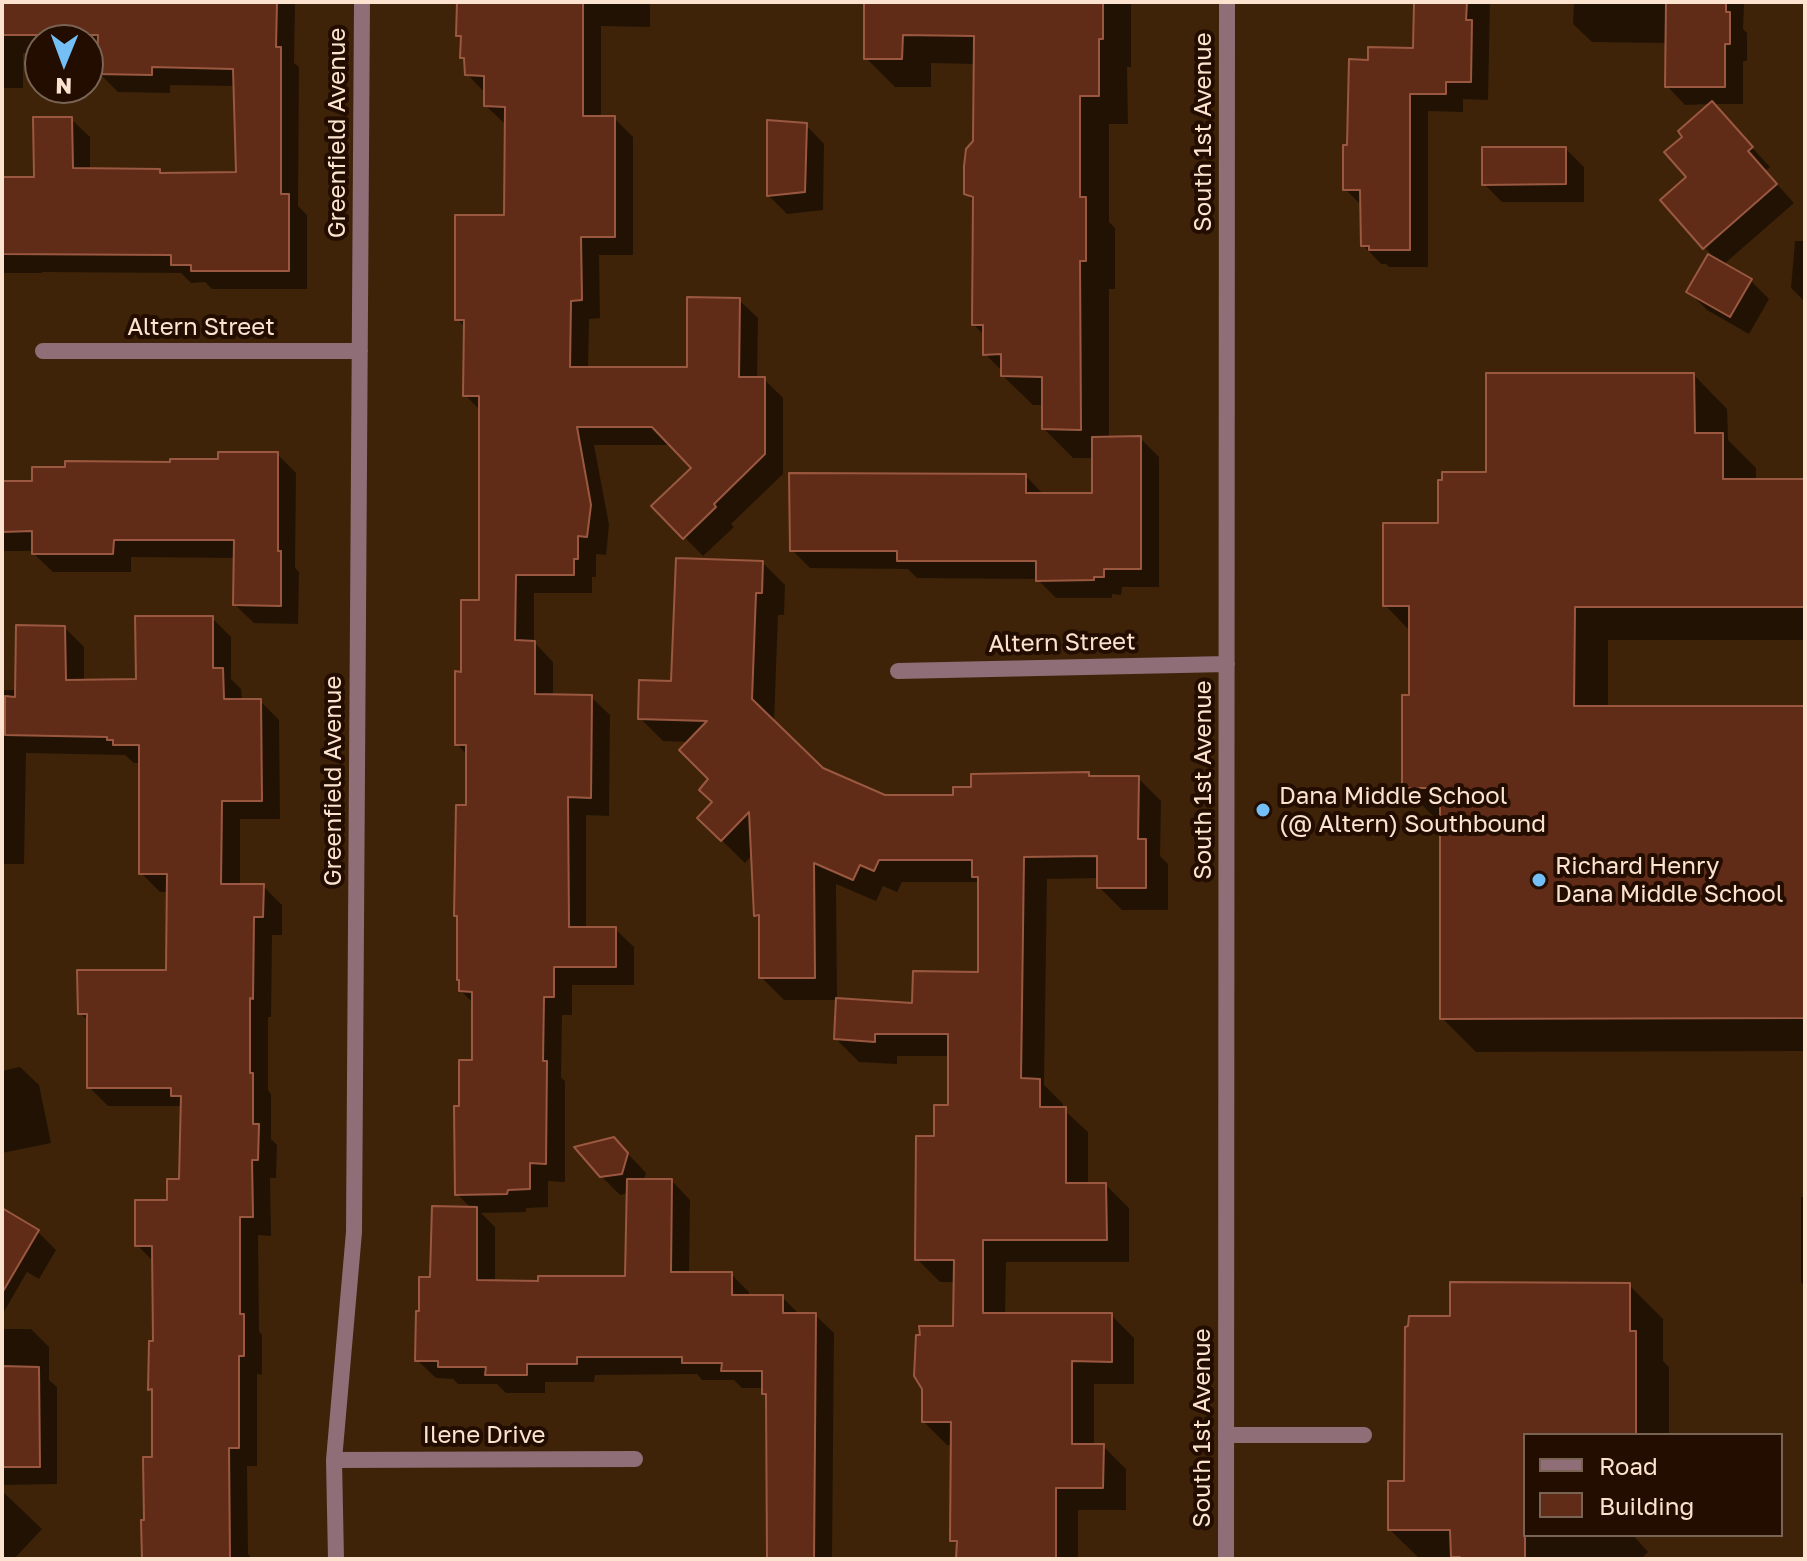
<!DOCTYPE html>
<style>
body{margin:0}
#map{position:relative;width:1807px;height:1561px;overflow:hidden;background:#3e2308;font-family:"Golos Text",sans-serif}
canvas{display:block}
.frame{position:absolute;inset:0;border:4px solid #fce3cf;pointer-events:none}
.legend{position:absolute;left:1523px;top:1433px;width:260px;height:104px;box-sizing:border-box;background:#220d00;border:2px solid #796353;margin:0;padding:10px 14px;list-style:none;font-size:24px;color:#fce3cf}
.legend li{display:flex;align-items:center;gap:16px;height:40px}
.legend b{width:40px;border:2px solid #796353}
.north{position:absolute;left:24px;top:24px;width:80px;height:80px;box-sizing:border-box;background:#220d00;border:2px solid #796353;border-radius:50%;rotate:181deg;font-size:22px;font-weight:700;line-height:32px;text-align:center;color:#fce3cf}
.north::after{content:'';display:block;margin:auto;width:28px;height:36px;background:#74c0f6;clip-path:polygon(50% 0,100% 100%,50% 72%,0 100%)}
</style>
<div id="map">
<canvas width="1807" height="1561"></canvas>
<div class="frame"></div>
<ul class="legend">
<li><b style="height:10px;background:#8f6e77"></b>Road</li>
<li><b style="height:22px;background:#602b17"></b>Building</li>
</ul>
<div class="north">N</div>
</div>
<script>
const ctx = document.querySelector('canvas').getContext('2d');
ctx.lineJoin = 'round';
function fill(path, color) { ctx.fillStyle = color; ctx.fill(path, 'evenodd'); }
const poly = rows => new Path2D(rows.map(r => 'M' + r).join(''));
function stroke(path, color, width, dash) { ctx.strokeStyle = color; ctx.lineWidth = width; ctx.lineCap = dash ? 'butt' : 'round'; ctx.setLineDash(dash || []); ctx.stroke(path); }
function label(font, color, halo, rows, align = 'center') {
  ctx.font = font + ' "Golos Text",sans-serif'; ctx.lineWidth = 8; ctx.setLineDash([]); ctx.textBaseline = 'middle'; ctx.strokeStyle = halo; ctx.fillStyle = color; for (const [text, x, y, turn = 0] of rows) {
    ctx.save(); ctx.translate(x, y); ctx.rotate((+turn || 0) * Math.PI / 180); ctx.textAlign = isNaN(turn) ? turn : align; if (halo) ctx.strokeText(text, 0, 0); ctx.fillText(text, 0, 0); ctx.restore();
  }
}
const shadow = poly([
 [2,2,295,2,294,63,299,67,298,206,307,215,307,289,212,289,205,282,191,283,181,273,42,272,42,273,2,273,2,179,36,179,71,119,90,137,90,171,159,171,164,175,238,174,236,86,170,85,170,93,118,92,99,73,100,53,88,53,88,40,40,40,40,53,23,53,23,88,2,88],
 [459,2,650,2,650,27,601,26,601,118,614,118,633,137,633,255,599,255,600,318,589,319,588,369,689,369,739,300,758,318,757,379,764,379,783,398,783,474,731,524,734,527,703,556,654,506,694,468,672,445,594,445,609,525,606,555,596,554,596,577,592,577,592,593,534,593,534,642,553,662,553,696,591,697,610,715,609,816,586,815,586,929,615,929,634,947,634,985,572,985,572,1015,562,1015,561,1078,565,1081,565,1182,548,1181,548,1207,526,1208,526,1212,481,1213,495,1227,495,1282,540,1283,627,1278,629,1193,620,1195,601,1176,614,1139,646,1173,643,1181,672,1181,690,1200,689,1274,731,1274,749,1292,749,1297,782,1297,800,1315,815,1315,834,1333,832,1559,769,1559,768,1398,764,1393,764,1388,742,1388,734,1380,702,1380,697,1374,595,1375,594,1382,545,1382,545,1393,506,1393,497,1384,458,1384,453,1379,436,1378,417,1360,421,1313,432,1279,472,1209,457,1194,461,1108,474,1062,474,1004,461,991,459,918,456,915,468,807,468,756,457,744,463,674,481,602,481,411,465,395,466,328,457,319,506,217,505,124,486,106,486,94,467,74,466,61,462,57,463,40,458,36],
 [866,2,1131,2,1131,67,1127,67,1128,124,1109,124,1109,222,1115,228,1115,289,1109,289,1109,439,1140,438,1159,457,1159,587,1122,587,1121,595,1112,594,1112,598,1056,598,1037,579,917,578,908,569,810,568,792,550,1026,476,1044,495,1094,494,1094,458,1073,458,1044,429,1044,405,1033,405,1003,376,1003,372,985,354,985,336,974,325,975,203,966,194,975,142,975,64,931,63,931,87,895,87,866,58],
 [1416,2,1490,2,1488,100,1463,99,1463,112,1428,111,1428,267,1389,267,1386,264,1381,264,1363,245,1362,206,1345,189,1349,147,1370,62,1415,50],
 [1574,2,1744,2,1743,29,1747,33,1747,61,1743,61,1743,104,1712,104,1770,167,1765,171,1794,203,1723,265,1751,281,1769,299,1749,334,1707,310,1689,292,1711,254,1704,247,1688,177,1685,137,1711,104,1685,105,1667,86,1667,43,1592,42,1573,24],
 [806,125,824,144,823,210,787,214,769,196],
 [1566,149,1584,167,1584,202,1502,202,1484,184],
 [1795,241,1805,241,1805,302,1791,288],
 [1694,375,1727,409,1728,440,1756,468,1756,481,1805,481,1805,640,1608,640,1608,708,1805,708,1805,1051,1476,1052,1442,1018,1442,821,1438,821,1404,787,1411,697,1411,632,1385,605,1440,525,1488,474],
 [277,454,296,473,295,568,299,572,298,624,254,623,235,605,236,558,131,557,131,572,53,572,34,554,34,551,2,551,2,483,34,483,172,464,219,461],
 [762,562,785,585,784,615,778,615,774,723,821,769,884,797,955,797,1088,774,1092,778,1138,778,1161,801,1160,856,1168,864,1168,910,1122,910,1099,887,1099,878,1047,879,1044,1085,1063,1104,1063,1109,1088,1132,1088,1185,1106,1185,1129,1208,1129,1262,1006,1262,1005,1315,1111,1315,1134,1338,1134,1384,1094,1384,1094,1446,1103,1446,1126,1469,1126,1510,1078,1510,1078,1559,958,1559,959,1546,952,1540,953,1445,947,1445,924,1422,955,1328,955,1282,940,1282,917,1259,936,1138,950,1107,950,1056,897,1056,897,1064,859,1062,836,1039,914,1005,980,974,980,882,902,882,897,892,883,886,876,901,836,884,837,1000,784,1000,761,977,761,920,756,915,753,854,745,863,699,818,714,802,711,779,689,742,663,741,640,718,673,683],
 [212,618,231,637,231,679,241,689,242,701,260,701,279,720,280,819,240,819,240,886,263,886,282,905,282,935,272,935,271,1017,268,1017,268,1090,271,1094,271,1139,277,1145,276,1178,270,1178,271,1236,258,1235,259,1331,262,1335,262,1375,257,1374,257,1466,247,1466,248,1554,252,1559,143,1559,146,1522,154,1459,154,1393,150,1389,155,1343,154,1262,137,1245,181,1181,183,1106,108,1106,89,1087,89,1022,80,1013,168,972,169,892,160,892,141,873,141,763,134,763,125,755,26,753,24,864,2,864,2,690,17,690,65,628,84,647,84,681,138,681],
 [20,1067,39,1085,51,1143,2,1153,2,1071],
 [1801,1197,1805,1197,1805,1287,1801,1282],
 [9,1215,38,1232,56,1250,39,1279,27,1272,2,1315,2,1226],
 [1629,1285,1663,1319,1663,1361,1669,1367,1669,1435,1525,1435,1525,1535,1633,1535,1648,1552,1641,1559,1420,1559,1390,1530,1406,1483,1452,1318],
 [2,1329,31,1329,49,1347,49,1380,57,1387,57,1484,2,1485],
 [2,1491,42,1529,14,1559,2,1559]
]);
const building = poly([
 [2,2,277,2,276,47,281,47,281,194,289,194,289,271,191,271,191,265,171,265,171,255,2,254,2,177,34,177,33,117,72,117,73,168,160,169,160,173,236,172,233,69,152,67,152,75,97,74,98,35,2,35,2,2],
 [457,2,583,2,583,116,615,116,615,237,581,237,582,300,571,301,570,367,687,367,687,297,740,298,739,377,765,377,765,454,714,504,716,507,683,539,651,506,691,468,652,427,577,427,591,505,587,537,578,536,578,559,574,559,574,575,516,575,515,640,535,641,535,694,592,695,591,798,568,797,569,927,616,927,616,967,554,967,554,997,544,997,543,1061,547,1061,546,1164,530,1163,530,1189,508,1190,507,1194,455,1195,454,1106,459,1106,459,1060,472,1060,472,992,459,991,459,980,457,980,457,916,454,916,456,805,466,805,466,745,455,745,455,671,461,672,461,600,479,600,479,396,463,396,464,320,455,320,455,215,504,215,505,107,484,106,484,76,465,75,464,58,460,58,461,36,456,36,457,2],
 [864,2,1103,2,1103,39,1099,39,1099,96,1080,96,1080,197,1086,197,1086,261,1080,261,1081,430,1042,429,1042,377,1001,376,1001,354,983,355,983,325,972,325,973,197,964,194,964,166,966,149,973,141,974,36,903,35,902,59,864,59,864,2],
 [1414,2,1467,2,1466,20,1472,20,1471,82,1446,82,1446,94,1410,94,1410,250,1369,250,1369,246,1361,246,1360,190,1343,190,1343,145,1347,145,1349,59,1368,60,1368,47,1413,48,1414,2],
 [1666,2,1726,2,1726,12,1730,12,1730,44,1725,44,1725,87,1665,87,1666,2],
 [1712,101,1753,147,1748,151,1777,184,1703,249,1660,200,1686,177,1664,152,1682,137,1678,131,1712,101],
 [767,120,807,123,805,192,767,196,767,120],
 [1482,147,1566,147,1566,184,1482,185,1482,147],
 [1708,254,1752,279,1730,317,1686,292,1708,254],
 [1486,373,1694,373,1695,433,1723,433,1723,479,1805,479,1805,607,1575,607,1574,706,1805,706,1805,1018,1440,1019,1440,788,1402,788,1402,695,1409,695,1409,606,1383,606,1383,523,1438,523,1438,480,1442,480,1442,472,1486,472,1486,373],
 [1141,436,1141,569,1104,569,1104,577,1094,577,1094,580,1036,581,1036,561,897,561,897,551,790,551,789,473,1026,474,1026,493,1092,493,1092,437,1141,436],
 [218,452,278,452,278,551,281,551,281,606,233,605,234,540,114,540,113,554,32,554,32,531,2,532,2,481,32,481,32,467,65,467,65,461,170,462,170,459,218,459,218,452],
 [676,558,763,561,762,593,756,593,752,699,823,768,885,795,953,795,953,787,971,787,971,774,1089,772,1089,776,1139,776,1138,839,1146,839,1146,888,1097,888,1097,856,1024,857,1021,1078,1040,1079,1040,1107,1066,1107,1066,1183,1106,1183,1107,1240,983,1240,983,1313,1112,1313,1112,1362,1072,1361,1072,1444,1104,1444,1103,1488,1056,1488,1056,1559,956,1559,957,1541,950,1541,951,1422,922,1422,922,1389,914,1376,916,1335,920,1335,919,1326,953,1326,954,1260,915,1260,916,1136,934,1136,934,1105,948,1105,948,1034,875,1034,875,1042,834,1039,836,998,912,1003,913,971,978,972,978,877,972,877,972,860,879,860,874,871,860,865,853,880,814,863,815,978,759,978,759,915,754,916,749,812,721,841,697,818,712,802,699,790,708,779,679,750,707,721,638,719,639,680,671,681,676,558],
 [135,616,213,616,213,668,223,668,224,699,261,699,262,801,222,801,221,884,264,884,263,917,254,917,253,999,250,998,250,1073,253,1073,253,1124,259,1124,258,1160,252,1160,253,1217,240,1217,240,1314,244,1314,244,1356,239,1356,239,1448,229,1448,230,1559,142,1559,141,1520,144,1520,143,1457,152,1457,152,1389,148,1390,149,1341,153,1341,152,1246,135,1246,135,1200,167,1200,167,1179,179,1179,181,1096,171,1096,171,1088,87,1088,87,1014,78,1014,77,970,166,970,167,874,139,874,139,745,113,745,113,740,107,740,107,737,5,735,5,696,15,697,16,625,65,626,66,680,136,679,135,616],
 [614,1137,628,1153,622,1174,600,1177,574,1147,614,1137],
 [627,1179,672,1179,671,1272,732,1272,732,1295,783,1295,783,1313,816,1313,814,1559,767,1559,766,1394,762,1394,762,1371,721,1371,722,1363,682,1363,682,1357,577,1357,577,1364,527,1364,527,1375,485,1375,486,1367,438,1367,438,1361,415,1361,416,1311,419,1311,419,1277,430,1277,432,1206,477,1207,477,1280,538,1281,538,1276,625,1276,627,1179],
 [2,1208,39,1230,2,1293,2,1208],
 [1450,1282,1630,1283,1630,1331,1636,1331,1636,1435,1525,1435,1525,1559,1460,1559,1460,1557,1451,1557,1450,1530,1388,1530,1388,1481,1404,1481,1405,1327,1408,1326,1409,1316,1450,1316,1450,1282],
 [2,1366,39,1367,40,1467,2,1467,2,1366]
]);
const service = poly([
 [1226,1435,1364,1435]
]);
const minor = poly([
 [43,351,360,351],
 [898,671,1227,664],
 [334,1460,635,1459],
 [336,1559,334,1460,354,1232,362,2],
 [1226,1559,1227,2]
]);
const markers = [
 [1263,810,8,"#74c0f6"],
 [1539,880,8,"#74c0f6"]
];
const streetNames = [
 ["South 1st Avenue",1203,132,-90],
 ["Greenfield Avenue",337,133,-90],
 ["Altern Street",201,327],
 ["Altern Street",1062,643,-1],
 ["South 1st Avenue",1203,780,-90],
 ["Greenfield Avenue",333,781,-90],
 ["South 1st Avenue",1202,1428,-90],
 ["Ilene Drive",484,1435]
];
const poiNames = [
 ["Dana Middle School",1279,796],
 ["(@ Altern) Southbound",1279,824],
 ["Richard Henry",1555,866],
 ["Dana Middle School",1555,894]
];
fill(shadow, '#0007');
fill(building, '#602b17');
stroke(building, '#9b5840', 2);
stroke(service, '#8f6e77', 16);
stroke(minor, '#8f6e77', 16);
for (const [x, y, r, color] of markers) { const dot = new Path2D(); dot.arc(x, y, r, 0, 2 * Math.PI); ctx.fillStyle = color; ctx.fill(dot); stroke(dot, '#220d00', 3); }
label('24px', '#fce3cf', '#220d00', streetNames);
label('24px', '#fce3cf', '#220d00', poiNames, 'left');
</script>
